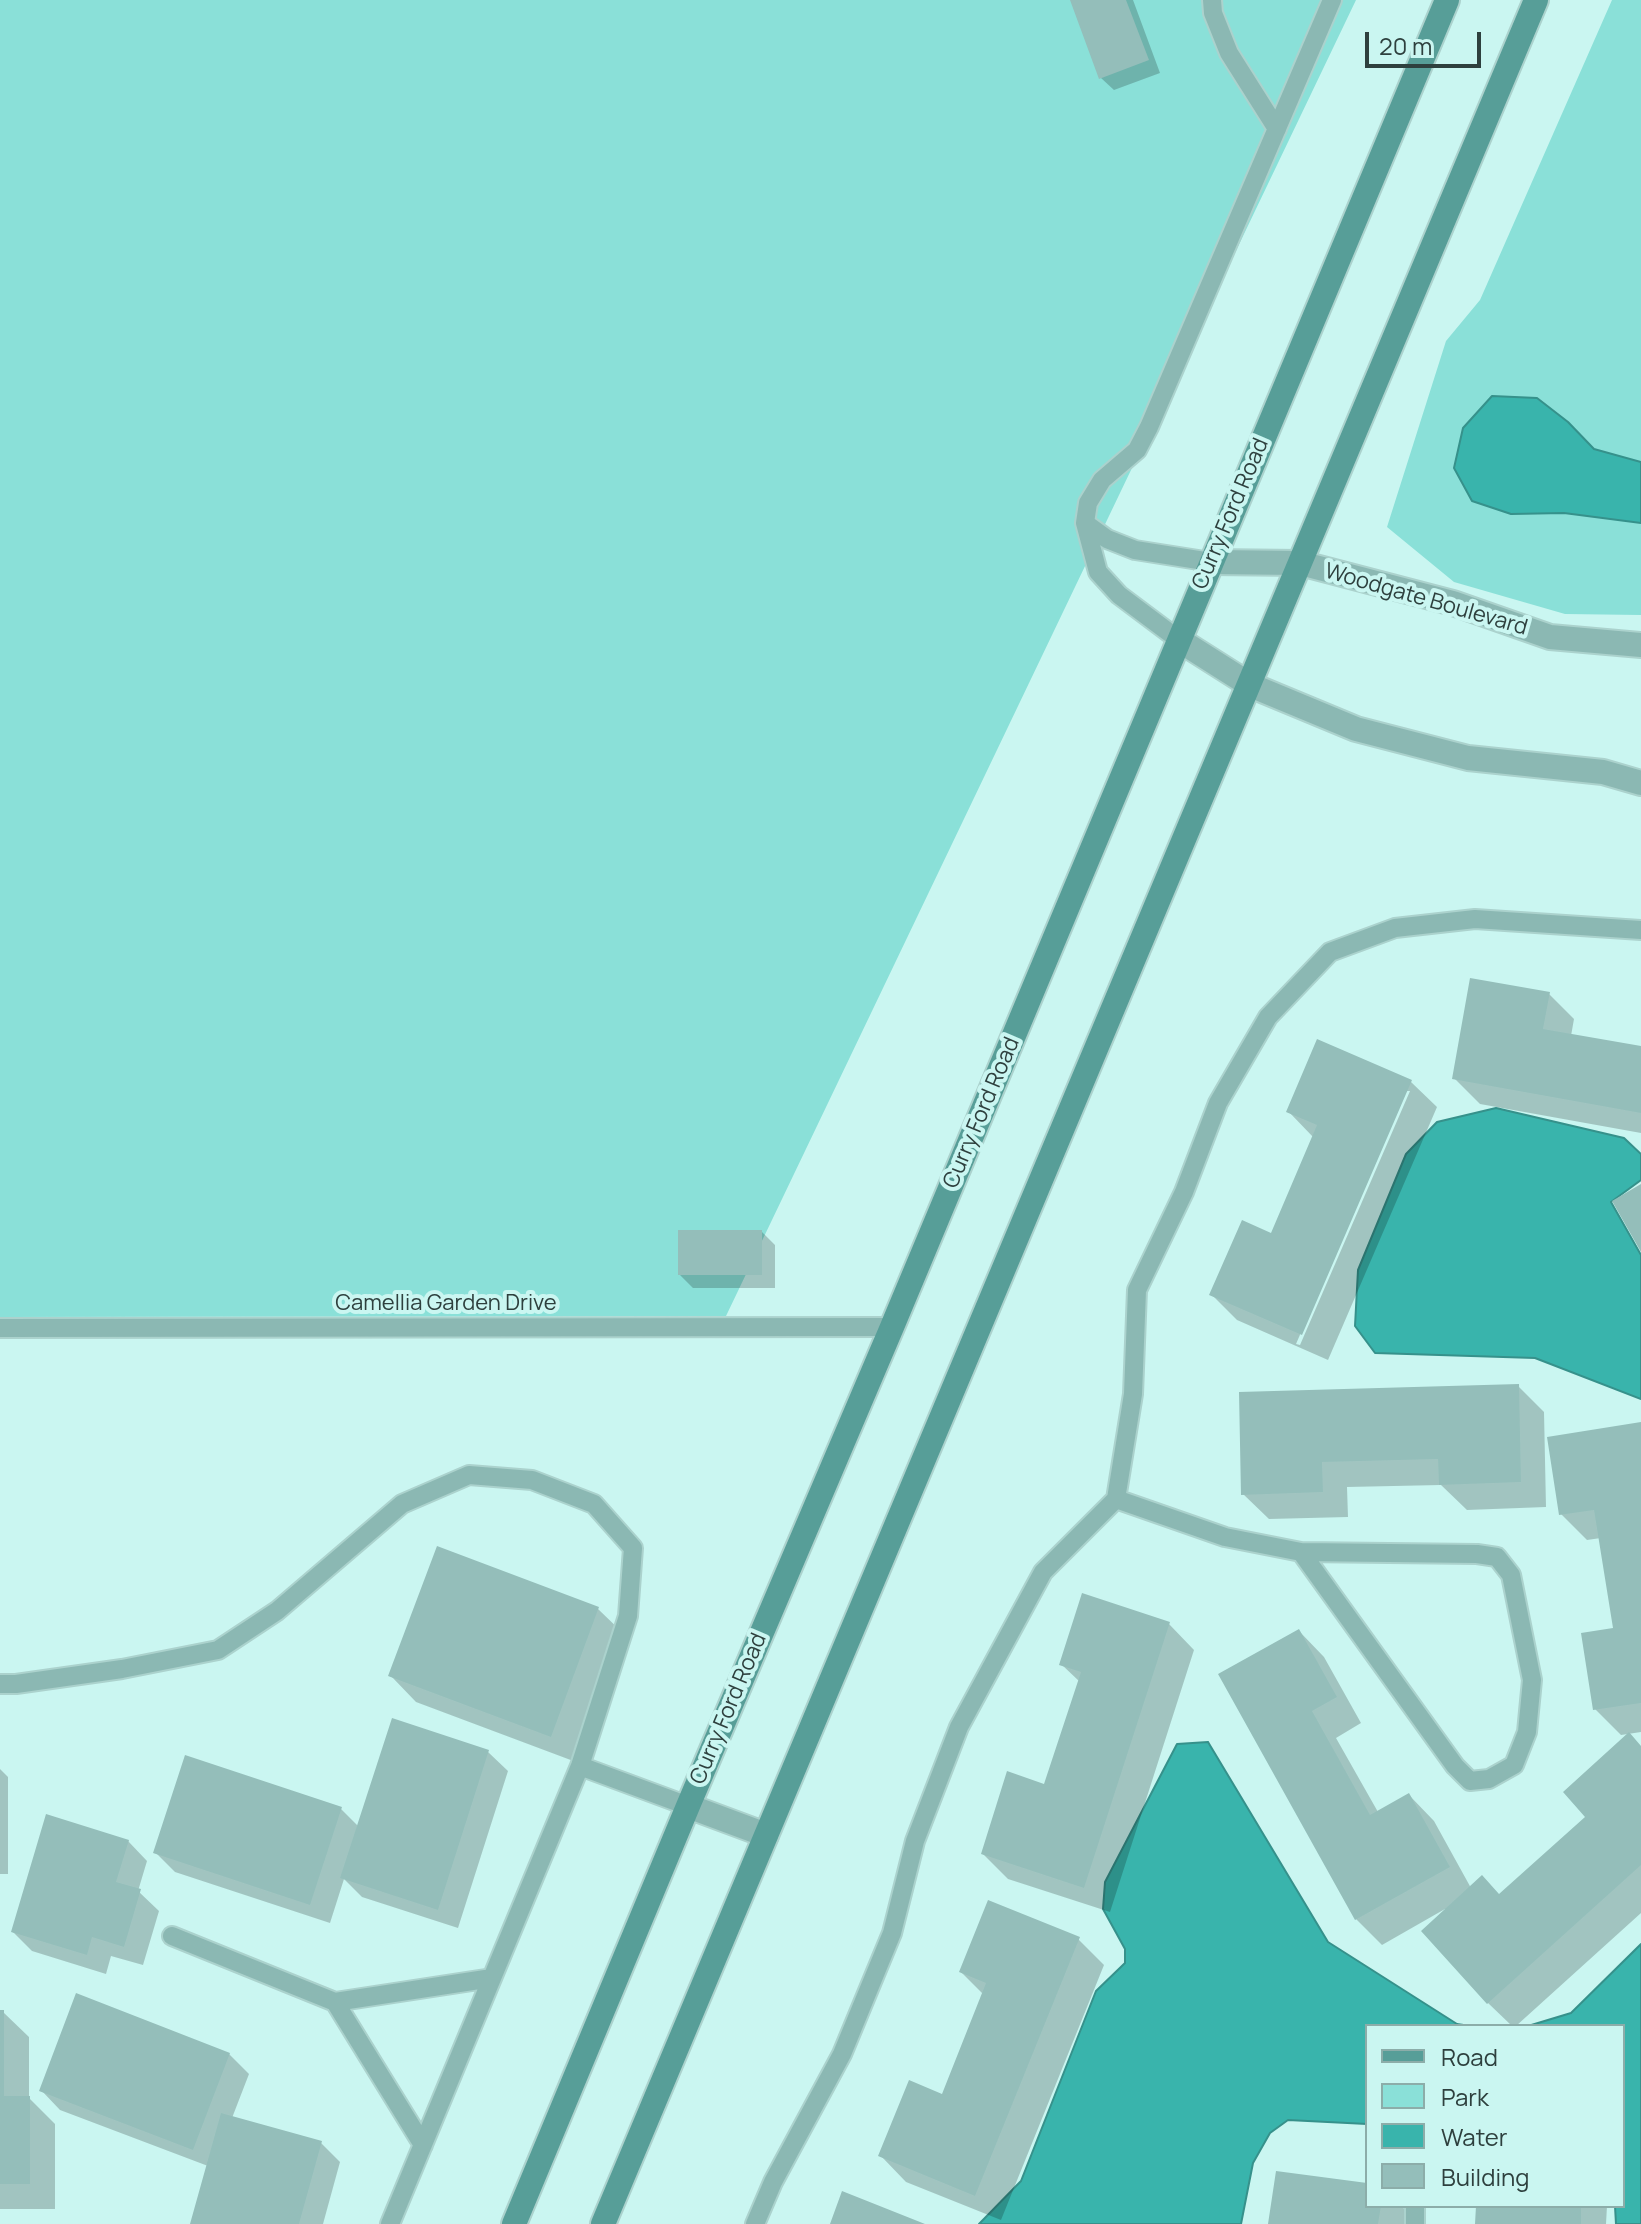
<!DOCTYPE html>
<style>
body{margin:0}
#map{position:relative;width:1641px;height:2224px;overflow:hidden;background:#caf6f1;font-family:Manrope,sans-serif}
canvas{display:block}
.legend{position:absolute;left:1365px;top:2024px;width:260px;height:184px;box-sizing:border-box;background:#caf6f1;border:2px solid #8cada9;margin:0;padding:10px 14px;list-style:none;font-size:24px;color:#2e403e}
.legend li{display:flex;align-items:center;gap:16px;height:40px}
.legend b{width:40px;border:2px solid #8cada9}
.scale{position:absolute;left:1365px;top:32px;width:116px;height:36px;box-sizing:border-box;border:4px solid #2e403e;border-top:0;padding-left:10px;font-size:24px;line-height:28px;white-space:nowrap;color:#2e403e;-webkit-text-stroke:6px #caf6f1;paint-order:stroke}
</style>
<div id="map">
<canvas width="1641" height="2224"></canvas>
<ul class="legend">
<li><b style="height:10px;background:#579e98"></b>Road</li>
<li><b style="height:22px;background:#8ae0d8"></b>Park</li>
<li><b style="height:22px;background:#39b4ac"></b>Water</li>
<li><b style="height:22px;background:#94beba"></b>Building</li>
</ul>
<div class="scale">20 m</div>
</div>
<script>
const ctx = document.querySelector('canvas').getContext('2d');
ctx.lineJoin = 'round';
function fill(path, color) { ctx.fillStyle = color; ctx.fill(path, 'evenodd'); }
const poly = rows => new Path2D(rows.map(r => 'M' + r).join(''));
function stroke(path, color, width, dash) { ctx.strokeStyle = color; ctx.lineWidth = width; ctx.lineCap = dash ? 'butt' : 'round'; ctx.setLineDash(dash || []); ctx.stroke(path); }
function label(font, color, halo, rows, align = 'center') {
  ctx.font = font + ' Manrope,sans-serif'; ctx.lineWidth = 8; ctx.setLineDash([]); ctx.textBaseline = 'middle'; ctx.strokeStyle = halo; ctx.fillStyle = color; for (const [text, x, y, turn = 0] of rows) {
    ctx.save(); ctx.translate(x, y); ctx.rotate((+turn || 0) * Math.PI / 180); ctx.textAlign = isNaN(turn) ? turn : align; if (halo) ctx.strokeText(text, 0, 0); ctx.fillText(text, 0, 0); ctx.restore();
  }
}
const green = poly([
 [0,0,1356,0,726,1316,0,1317],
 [1612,0,1641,0,1641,615,1565,614,1454,582,1387,527,1446,341,1480,300]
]);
const water = poly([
 [1492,396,1537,398,1568,422,1594,449,1641,462,1641,523,1564,513,1511,514,1472,501,1454,468,1463,428,1492,396],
 [1496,1108,1624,1138,1641,1154,1641,1180,1611,1202,1641,1255,1641,1399,1535,1358,1375,1353,1355,1326,1358,1270,1406,1154,1437,1122,1496,1108],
 [1208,1742,1328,1942,1457,2024,1470,2026,1367,2026,1367,2124,1288,2120,1270,2133,1253,2163,1241,2224,979,2224,1021,2181,1096,1991,1125,1963,1125,1949,1103,1909,1105,1882,1177,1744,1208,1742],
 [1641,1944,1641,2224,1616,2224,1615,2206,1623,2206,1623,2026,1528,2026,1571,2013,1641,1944]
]);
const shadow = poly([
 [1072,0,1133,0,1160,73,1114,90,1101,78],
 [1549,994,1574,1019,1571,1036,1641,1048,1641,1133,1480,1104,1455,1079],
 [1411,1082,1437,1107,1328,1360,1237,1320,1212,1295,1272,1235,1314,1138,1288,1111],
 [1405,1091,1410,1091,1300,1345,1296,1344],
 [762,1232,775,1245,775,1288,693,1288,680,1275],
 [1518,1386,1544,1412,1546,1507,1467,1510,1441,1485,1347,1487,1348,1517,1269,1519,1243,1494,1241,1394],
 [1641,1424,1641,1732,1621,1735,1595,1709,1615,1630,1601,1538,1587,1540,1561,1514],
 [598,1609,624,1634,576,1762,416,1702,391,1676],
 [1169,1624,1194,1650,1110,1912,1008,1879,983,1854,1046,1786,1080,1682,1061,1664],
 [1299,1631,1324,1657,1361,1723,1336,1738,1378,1812,1409,1795,1434,1821,1471,1888,1500,1896,1588,1817,1641,1747,1641,1913,1516,2026,1512,2026,1488,2003,1445,1909,1382,1945,1356,1919,1220,1675],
 [488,1752,508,1771,458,1928,362,1897,344,1879,330,1923,175,1872,155,1852,186,1757,341,1809,359,1827],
 [0,1769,8,1777,8,1874,0,1874],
 [128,1841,147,1861,138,1891,159,1911,143,1965,111,1956,106,1974,32,1951,13,1932],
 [1078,1939,1104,1965,1001,2220,906,2182,881,2156,943,2097,983,1994,961,1972],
 [0,2012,3,2012,29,2037,29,2098,55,2124,55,2209,0,2209],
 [229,2054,249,2074,232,2118,321,2143,340,2162,323,2224,192,2224,208,2166,60,2110,41,2090],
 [1367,2185,1367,2206,1401,2206,1409,2213,1407,2224,1270,2224],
 [1478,2206,1607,2206,1606,2224,1477,2224]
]);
const building = poly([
 [1070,0,1126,0,1149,60,1099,79],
 [1470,978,1550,992,1543,1029,1641,1046,1641,1113,1452,1079],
 [1317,1039,1412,1080,1302,1335,1209,1295,1242,1220,1271,1233,1317,1125,1286,1112],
 [1641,1184,1641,1252,1612,1201],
 [678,1230,762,1230,762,1275,678,1275],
 [1519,1384,1521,1482,1439,1485,1438,1459,1322,1462,1323,1492,1241,1495,1239,1392],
 [1641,1422,1641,1703,1593,1710,1581,1633,1613,1628,1594,1510,1559,1515,1547,1437],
 [437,1546,599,1607,551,1737,388,1676],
 [1082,1593,1170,1622,1084,1888,981,1854,1007,1771,1044,1784,1081,1672,1059,1665],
 [1299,1629,1337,1697,1312,1711,1370,1815,1409,1793,1450,1867,1355,1920,1218,1674],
 [392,1718,489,1750,438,1910,340,1878],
 [1629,1732,1641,1746,1641,1865,1487,2004,1421,1931,1482,1875,1499,1894,1585,1817,1563,1792],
 [185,1755,342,1807,310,1905,153,1853],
 [46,1814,129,1840,116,1882,141,1889,124,1947,92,1937,87,1955,11,1932],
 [988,1900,1080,1937,975,2196,878,2156,909,2080,942,2094,986,1983,959,1972],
 [76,1993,230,2053,193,2150,39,2091],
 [0,2010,4,2010,4,2096,30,2096,30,2184,0,2184],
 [221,2113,322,2141,299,2224,190,2224],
 [1276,2171,1367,2183,1367,2206,1381,2206,1378,2224,1268,2224],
 [842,2191,925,2224,830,2224],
 [1476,2206,1581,2206,1581,2224,1475,2224]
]);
const lane = poly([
 [1212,0,1213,13,1229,53,1277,129],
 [1085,523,1107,539,1135,550,1211,562],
 [1179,640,1119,595,1098,572,1085,523,1088,503,1102,480,1137,450,1149,427,1332,0],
 [0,1328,892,1327],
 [1116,1499,1225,1537,1301,1552,1455,1766,1470,1781,1489,1779,1514,1765,1527,1732,1532,1680,1511,1575,1497,1557,1477,1554,1301,1552],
 [0,1684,16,1684,122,1669,218,1650,277,1611,402,1504,469,1475,532,1480,594,1504,633,1548,628,1616,580,1766,390,2224],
 [580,1766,688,1806],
 [172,1936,335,2002,492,1978],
 [335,2002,423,2145],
 [1415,2206,1415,2224],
 [755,2224,773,2182,842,2054,892,1933,915,1841,959,1727,1043,1572,1116,1499,1133,1394,1137,1290,1184,1192,1218,1103,1268,1017,1330,952,1395,928,1475,919,1641,930]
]);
const street = poly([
 [1211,562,1300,563,1453,603,1550,637,1641,645],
 [1179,640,1250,685,1356,729,1468,758,1603,772,1641,783],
 [688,1806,766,1835]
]);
const secondary = poly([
 [514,2224,688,1806,892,1327,1447,0],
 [603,2224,1536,0]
]);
const streetNames = [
 ["Curry Ford Road",1231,514,-67],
 ["Woodgate Boulevard",1426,600,16],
 ["Curry Ford Road",982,1113,-67],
 ["Camellia Garden Drive",446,1304],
 ["Curry Ford Road",729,1709,-67]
];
fill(green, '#8ae0d8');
fill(water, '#39b4ac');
stroke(water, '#36918b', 2);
fill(shadow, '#0003');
fill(building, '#94beba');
stroke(lane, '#abd2cd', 22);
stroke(street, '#abd2cd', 28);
stroke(secondary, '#abd2cd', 28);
stroke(lane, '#8bb8b3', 18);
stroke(street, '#8bb8b3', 24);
stroke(secondary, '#579e98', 24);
label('22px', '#2e403e', '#caf6f1', streetNames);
</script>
